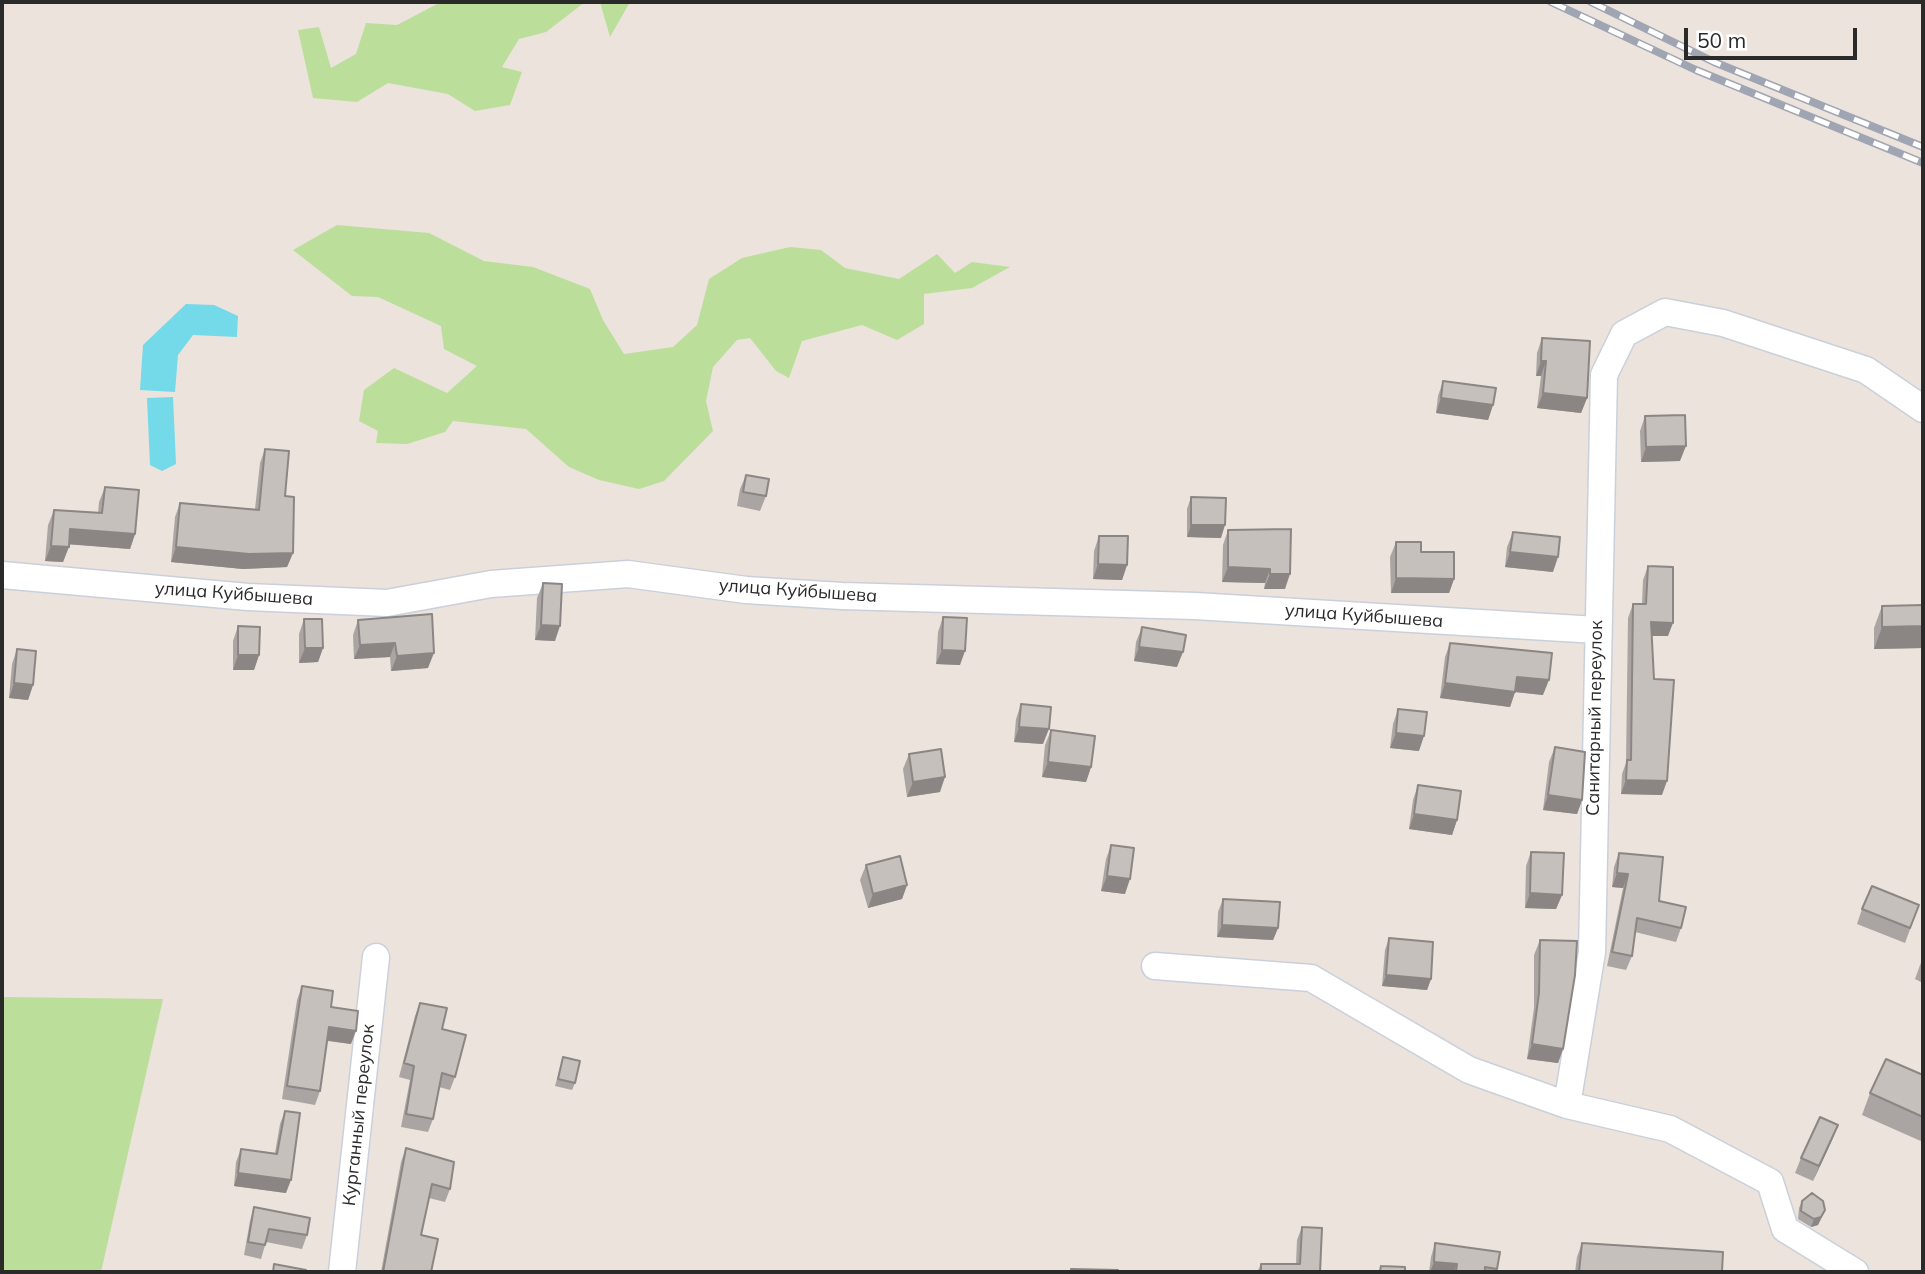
<!DOCTYPE html>
<meta charset="utf-8">
<style>
body{margin:0}
#map{position:relative;width:1925px;height:1274px;overflow:hidden;background:#ebe3dc;font-family:Mulish,sans-serif}
canvas{display:block}
.frame{position:absolute;inset:0;border:4px solid #2a2a2a;pointer-events:none}
.scale{position:absolute;left:1684px;top:28px;width:173px;height:32px;box-sizing:border-box;border:4px solid #2a2a2a;border-top:0;padding-left:9px;font-size:21px;line-height:24px;white-space:nowrap;color:#2a2a2a;-webkit-text-stroke:5px #fff;paint-order:stroke}
</style>
<div id="map">
<canvas width="1925" height="1274"></canvas>
<div class="frame"></div>
<div class="scale">50 m</div>
</div>
<script>
const ctx = document.querySelector('canvas').getContext('2d');
ctx.lineJoin = 'round';
function fill(path, color) { ctx.fillStyle = color; ctx.fill(path, 'evenodd'); }
const poly = rows => new Path2D(rows.map(r => 'M' + r).join(''));
function stroke(path, color, width, dash) { ctx.strokeStyle = color; ctx.lineWidth = width; ctx.lineCap = dash ? 'butt' : 'round'; ctx.setLineDash(dash || []); ctx.stroke(path); }
function label(font, color, halo, rows, align = 'center') {
  ctx.font = font + ' Mulish,sans-serif'; ctx.lineWidth = 5; ctx.setLineDash([]); ctx.textBaseline = 'middle'; ctx.strokeStyle = halo; ctx.fillStyle = color; for (const [text, x, y, turn = 0] of rows) {
    ctx.save(); ctx.translate(x, y); ctx.rotate((+turn || 0) * Math.PI / 180); ctx.textAlign = isNaN(turn) ? turn : align; if (halo) ctx.strokeText(text, 0, 0); ctx.fillText(text, 0, 0); ctx.restore();
  }
}
const green = poly([
 [441,2,585,2,546,32,519,39,502,67,522,72,510,105,475,111,448,94,388,83,357,102,313,98,298,30,319,27,331,68,356,54,366,23,397,25],
 [600,2,630,2,610,37],
 [337,225,429,233,484,261,533,267,590,289,603,320,624,354,673,347,697,325,709,279,742,258,790,247,821,250,845,268,899,279,937,254,955,273,972,262,1010,267,972,288,924,294,924,324,897,340,862,325,802,341,789,378,776,371,750,338,737,340,713,367,706,401,713,431,664,481,639,489,599,480,569,467,526,429,453,421,445,432,407,444,376,443,378,431,359,421,364,390,394,368,447,393,477,366,444,349,441,326,378,297,352,296,293,250],
 [2,997,163,999,101,1272,2,1272]
]);
const water = poly([
 [186,304,214,305,238,316,237,337,193,335,178,355,175,392,140,390,143,345],
 [173,397,176,464,162,471,150,465,147,398]
]);
const minor = poly([
 [2,575,248,597,387,603,491,584,628,574,746,590,842,596,1195,606,1597,630],
 [1155,966,1311,978,1469,1070,1567,1105,1670,1129,1770,1182,1785,1229,1855,1272],
 [1567,1105,1592,952,1604,375,1624,334,1665,312,1723,323,1866,370,1923,409],
 [342,1272,376,957]
]);
const rail = poly([
 [1551,2,1696,70,1923,163],
 [1591,2,1714,62,1923,147]
]);
const wall = poly([
 [1542,338,1587,398,1581,413,1537,408,1541,376,1536,376,1537,353],
 [1443,381,1493,405,1488,420,1436,413,1438,396],
 [1645,416,1680,461,1641,462,1640,431],
 [265,449,285,496,293,553,287,567,243,569,171,562,175,517,180,503,255,509,260,463],
 [746,475,766,496,760,511,737,506,740,489],
 [105,487,135,534,130,549,69,544,63,562,45,561,48,525,54,510,98,513,99,502],
 [1191,497,1221,538,1187,537,1187,509],
 [1291,529,1285,589,1264,589,1265,583,1222,582,1223,545,1228,530],
 [1513,532,1553,572,1505,567,1507,547],
 [1099,536,1127,565,1122,580,1093,579,1094,551],
 [1396,542,1421,552,1454,579,1449,593,1391,593,1390,557],
 [1648,566,1668,636,1652,636,1654,679,1662,795,1621,794,1622,774,1626,763,1628,618,1633,604,1642,604,1643,580],
 [543,583,555,641,535,640,537,598],
 [1923,605,1923,648,1874,649,1874,628,1882,606],
 [432,614,428,668,391,671,390,657,354,659,353,635,358,620],
 [943,617,960,665,936,664,938,632],
 [304,619,323,648,318,662,299,663,299,634],
 [238,626,259,655,254,670,233,670,233,641],
 [1142,627,1177,667,1134,661,1136,642],
 [1450,643,1543,695,1515,692,1510,707,1440,698,1445,657],
 [17,649,33,685,28,700,9,698,12,664],
 [1021,704,1043,744,1014,742,1016,719],
 [1398,709,1419,751,1390,748,1393,724],
 [1051,730,1091,767,1086,782,1042,777,1045,745],
 [1555,747,1582,800,1577,814,1543,810,1549,762],
 [909,754,940,792,907,797,903,769],
 [1418,785,1457,820,1452,835,1409,829,1413,800],
 [1111,845,1125,894,1101,891,1106,859],
 [1531,852,1562,895,1556,909,1525,908,1526,866],
 [1619,853,1681,928,1676,942,1635,932,1632,956,1626,970,1607,966,1623,888,1612,887,1614,867],
 [866,865,907,885,902,899,868,908,860,880],
 [1223,899,1278,928,1273,940,1217,937,1218,912],
 [1919,905,1905,943,1857,924,1862,909],
 [1389,938,1431,979,1427,990,1382,986,1385,950],
 [1540,940,1563,1049,1558,1063,1527,1059,1534,1008,1534,955],
 [1923,957,1923,983,1915,979],
 [302,986,331,1007,351,1044,327,1041,320,1091,315,1105,282,1099,297,1000],
 [420,1003,442,1029,455,1077,450,1090,439,1087,433,1119,428,1132,401,1127,410,1080,399,1077,415,1016],
 [563,1057,575,1083,572,1090,555,1086],
 [1923,1075,1923,1142,1862,1115,1870,1093],
 [285,1111,286,1193,234,1186,236,1162,241,1149,275,1153,280,1124],
 [1838,1125,1832,1140,1813,1181,1795,1173,1801,1158],
 [406,1148,450,1189,445,1202,429,1198,421,1235,431,1272,381,1272,401,1162],
 [1802,1201,1822,1217,1818,1225,1811,1227,1798,1219,1799,1208],
 [254,1207,307,1235,302,1249,266,1242,261,1259,244,1255,250,1221],
 [1302,1227,1320,1272,1257,1272,1261,1264,1296,1264,1297,1240],
 [1435,1243,1497,1269,1496,1272,1429,1272,1431,1257],
 [1582,1243,1722,1272,1575,1272,1577,1257]
]);
const shadedWall = poly([
 [1541,361,1546,361,1541,376,1536,376],
 [1543,393,1587,398,1581,413,1537,408],
 [1441,398,1493,405,1488,420,1436,413],
 [1686,446,1680,461,1641,462,1646,447],
 [1191,525,1225,525,1221,538,1187,537],
 [70,529,135,534,130,549,65,544],
 [51,546,69,547,63,562,45,561],
 [176,547,293,553,287,567,243,569,171,562],
 [1510,552,1558,557,1553,572,1505,567],
 [1098,564,1127,565,1122,580,1093,579],
 [1228,567,1270,569,1265,583,1222,582],
 [1270,574,1290,574,1285,589,1264,589],
 [1396,578,1454,579,1449,593,1391,593],
 [1651,622,1673,623,1668,636,1646,636],
 [541,625,560,626,555,641,535,640],
 [1923,626,1923,648,1874,649,1882,627],
 [395,643,390,657,354,659,360,645],
 [1139,647,1183,652,1177,667,1134,661],
 [305,648,323,648,318,662,299,663],
 [942,650,965,651,960,665,936,664],
 [434,653,428,668,391,671,397,656],
 [238,655,259,655,254,670,233,670],
 [1517,677,1549,680,1543,695,1515,692,1510,707,1440,698,1445,683],
 [14,683,33,685,28,700,9,698],
 [1019,727,1049,729,1043,744,1014,742],
 [1396,733,1424,736,1419,751,1390,748],
 [1048,762,1091,767,1086,782,1042,777],
 [945,777,940,792,907,797,913,782],
 [1626,780,1667,781,1662,795,1621,794],
 [1548,795,1582,800,1577,814,1543,810],
 [1414,814,1457,820,1452,835,1409,829],
 [1617,873,1628,874,1623,888,1612,887],
 [1107,876,1130,879,1125,894,1101,891],
 [907,885,902,899,868,908,873,894],
 [1530,893,1562,895,1556,909,1525,908],
 [1222,925,1278,928,1273,940,1217,937],
 [1386,975,1431,979,1427,990,1382,986],
 [329,1027,356,1031,351,1044,324,1040],
 [1532,1044,1563,1049,1558,1063,1527,1059],
 [1838,1125,1832,1140,1813,1181,1819,1166],
 [238,1173,291,1180,286,1193,234,1186],
 [1825,1210,1818,1225,1811,1227,1814,1219],
 [1434,1262,1457,1264,1454,1272,1430,1272]
]);
const building = poly([
 [1542,338,1590,341,1587,398,1543,393,1546,361,1541,361,1542,338],
 [1443,381,1496,388,1493,405,1441,398,1443,381],
 [1685,415,1686,446,1646,447,1645,416,1685,415],
 [265,449,289,451,285,496,294,497,293,553,249,554,176,547,180,503,259,510,265,449],
 [746,475,769,479,766,496,743,492,746,475],
 [105,487,139,490,135,534,70,529,69,547,51,546,54,510,102,513,105,487],
 [1191,497,1226,498,1225,525,1191,525,1191,497],
 [1291,529,1290,574,1270,574,1270,569,1228,567,1228,530,1291,529],
 [1513,532,1560,537,1558,557,1510,552,1513,532],
 [1099,536,1128,536,1127,565,1098,564,1099,536],
 [1396,542,1421,542,1421,552,1454,552,1454,579,1396,578,1396,542],
 [1648,566,1673,567,1673,623,1651,622,1654,679,1674,680,1667,781,1626,780,1627,760,1631,760,1633,604,1646,604,1648,566],
 [543,583,562,584,560,626,541,625,543,583],
 [1923,605,1923,626,1882,627,1882,606,1923,605],
 [432,614,434,653,397,656,395,643,360,645,358,620,432,614],
 [943,617,967,618,965,651,942,650,943,617],
 [304,619,322,619,323,648,305,648,304,619],
 [238,626,260,627,259,655,238,655,238,626],
 [1142,627,1186,635,1183,652,1139,647,1142,627],
 [1450,643,1552,653,1549,680,1517,677,1515,692,1445,683,1450,643],
 [17,649,36,651,33,685,14,683,17,649],
 [1021,704,1051,707,1049,729,1019,727,1021,704],
 [1398,709,1427,712,1424,736,1396,733,1398,709],
 [1051,730,1095,736,1091,767,1048,762,1051,730],
 [1555,747,1585,752,1582,800,1548,795,1555,747],
 [941,749,945,777,913,782,909,754,941,749],
 [1418,785,1461,791,1457,820,1414,814,1418,785],
 [1111,845,1134,848,1130,879,1107,876,1111,845],
 [1531,852,1564,853,1562,895,1530,893,1531,852],
 [1619,853,1663,857,1659,901,1686,907,1681,928,1637,918,1632,956,1612,952,1628,874,1617,873,1619,853],
 [900,856,907,885,873,894,866,865,900,856],
 [1872,886,1919,905,1910,928,1862,909,1872,886],
 [1223,899,1280,902,1278,928,1222,925,1223,899],
 [1389,938,1433,942,1431,979,1386,975,1389,938],
 [1540,940,1577,941,1575,975,1563,1049,1532,1044,1539,993,1540,940],
 [302,986,333,991,331,1007,358,1011,356,1031,329,1027,320,1091,287,1086,302,986],
 [420,1003,447,1008,442,1029,466,1035,455,1077,442,1073,433,1119,406,1114,414,1066,404,1063,420,1003],
 [563,1057,580,1061,575,1083,558,1079,563,1057],
 [1886,1059,1923,1075,1923,1117,1870,1093,1886,1059],
 [285,1111,300,1113,291,1180,238,1173,241,1149,277,1154,285,1111],
 [1820,1117,1838,1125,1819,1166,1801,1158,1820,1117],
 [406,1148,454,1162,450,1189,432,1184,421,1235,438,1239,431,1272,383,1272,406,1148],
 [1812,1193,1823,1201,1825,1210,1821,1217,1814,1219,1801,1211,1802,1201,1812,1193],
 [254,1207,310,1218,307,1235,269,1229,265,1245,248,1242,254,1207],
 [1302,1227,1322,1228,1320,1272,1261,1272,1261,1264,1300,1264,1302,1227],
 [1435,1243,1500,1252,1497,1269,1485,1267,1485,1272,1456,1272,1457,1264,1434,1262,1435,1243],
 [1582,1243,1723,1252,1722,1272,1579,1272,1582,1243],
 [274,1264,306,1270,306,1272,273,1272,274,1264],
 [1381,1266,1405,1267,1405,1272,1329,1272,1380,1271,1381,1266],
 [1071,1269,1118,1270,1118,1272,1071,1272,1071,1269]
]);
const streetNames = [
 ["улица Куйбышева",798,591,4],
 ["улица Куйбышева",234,594,4],
 ["улица Куйбышева",1364,616,4],
 ["Санитарный переулок",1595,718,-89],
 ["Курганный переулок",359,1115,-84]
];
fill(green, '#bbdf9b');
fill(water, '#74d9e8');
stroke(minor, '#cad0db', 29);
stroke(minor, '#fff', 26);
stroke(rail, '#9fa5b3', 8);
stroke(rail, '#fff', 5, [16]);
fill(wall, '#aaa5a2');
fill(shadedWall, '#8b8684');
fill(building, '#c6c0bc');
stroke(building, '#8b8684', 2);
label('18px', '#2a2a2a', '#fff', streetNames);
</script>
